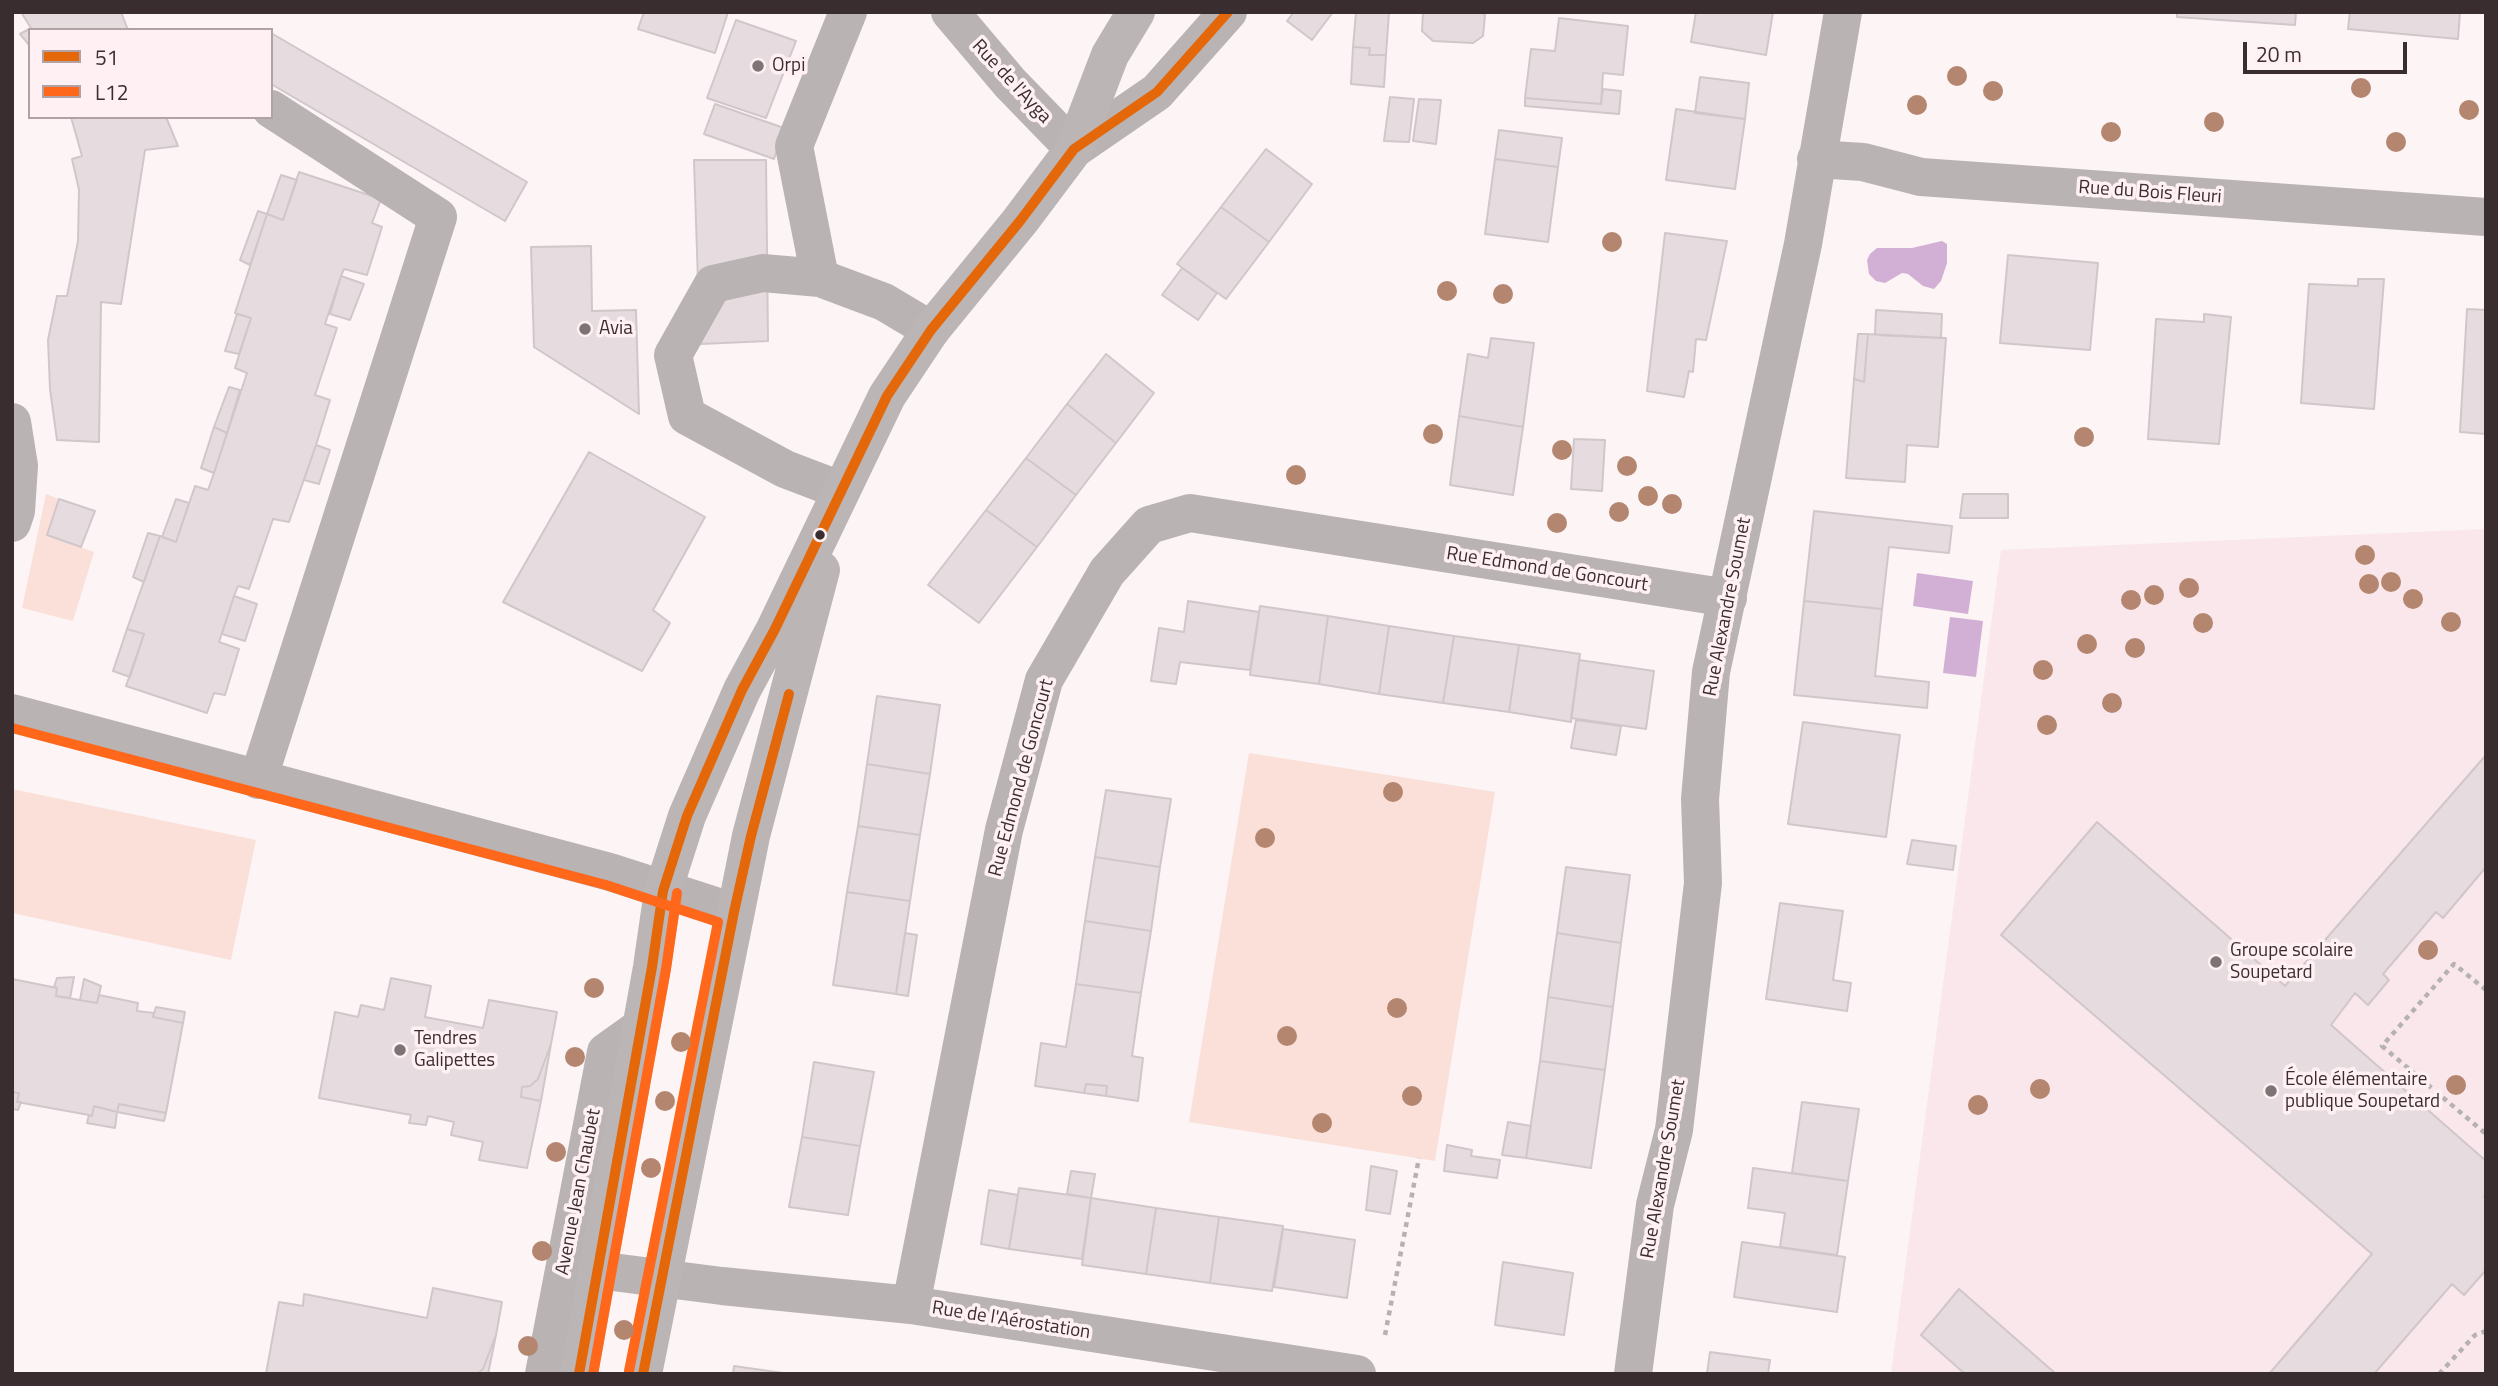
<!DOCTYPE html>
<meta charset="utf-8">
<style>
body{margin:0}
#map{position:relative;width:2498px;height:1386px;overflow:hidden;background:#fcf4f5;font-family:"Titillium Web",sans-serif}
canvas{display:block}
.frame{position:absolute;inset:0;border:14px solid #3a2d30;pointer-events:none}
.legend{position:absolute;left:28px;top:28px;width:245px;height:91px;box-sizing:border-box;background:#fff0f3;border:2px solid #b0a2a5;margin:0;padding:9px 12px;list-style:none;font-size:21px;color:#3a2d30}
.legend li{display:flex;align-items:center;gap:14px;height:35px}
.legend b{width:35px;border:2px solid #b0a2a5}
.scale{position:absolute;left:2243px;top:42px;width:164px;height:32px;box-sizing:border-box;border:4px solid #3a2d30;border-top:0;padding-left:9px;font-size:21px;line-height:24px;white-space:nowrap;color:#3a2d30;-webkit-text-stroke:5px #fff0f3;paint-order:stroke}
</style>
<div id="map">
<canvas width="2498" height="1386"></canvas>
<div class="frame"></div>
<ul class="legend">
<li><b style="height:9px;background:#e46809"></b>51</li>
<li><b style="height:9px;background:#ff671b"></b>L12</li>
</ul>
<div class="scale">20 m</div>
</div>
<script>
const ctx = document.querySelector('canvas').getContext('2d');
ctx.lineJoin = 'round';
function fill(path, color) { ctx.fillStyle = color; ctx.fill(path, 'evenodd'); }
const poly = rows => new Path2D(rows.map(r => 'M' + r).join(''));
function stroke(path, color, width, dash) { ctx.strokeStyle = color; ctx.lineWidth = width; ctx.lineCap = dash ? 'butt' : 'round'; ctx.setLineDash(dash || []); ctx.stroke(path); }
function label(font, color, halo, rows, align = 'center') {
  ctx.font = font + ' "Titillium Web",sans-serif'; ctx.lineWidth = 7; ctx.setLineDash([]); ctx.textBaseline = 'middle'; ctx.strokeStyle = halo; ctx.fillStyle = color; for (const [text, x, y, turn = 0] of rows) {
    ctx.save(); ctx.translate(x, y); ctx.rotate((+turn || 0) * Math.PI / 180); ctx.textAlign = isNaN(turn) ? turn : align; if (halo) ctx.strokeText(text, 0, 0); ctx.fillText(text, 0, 0); ctx.restore();
  }
}
const built = poly([
 [2486,529,2486,1374,1891,1374,2001,550]
]);
const green = poly([
 [46,494,59,499,47,535,94,552,73,621,22,608],
 [1249,753,1495,792,1435,1161,1189,1122],
 [12,789,256,840,231,960,12,913]
]);
const water = poly([
 [1942,241,1947,244,1947,263,1941,281,1934,289,1923,286,1908,274,1902,273,1885,283,1876,281,1869,274,1867,260,1870,254,1877,248,1912,248],
 [1917,573,1973,581,1968,614,1913,606],
 [1950,617,1983,621,1976,677,1943,673]
]);
const building = poly([
 [21,12,121,12,128,30,30,30,30,46,20,34,31,28,21,12],
 [644,12,728,12,715,53,638,29,644,12],
 [1294,12,1333,12,1312,40,1287,21,1294,12],
 [1356,12,1389,12,1386,55,1369,55,1370,48,1353,47,1356,12],
 [1423,12,1481,12,1485,15,1483,36,1473,43,1433,41,1422,31,1423,12],
 [1696,12,1773,12,1766,55,1691,42,1696,12],
 [2177,12,2296,12,2295,25,2177,17,2177,12],
 [2350,12,2460,12,2458,39,2348,29,2350,12],
 [1559,18,1628,26,1623,75,1603,73,1601,104,1525,98,1531,49,1555,51,1559,18],
 [736,20,796,41,766,118,707,98,736,20],
 [271,33,527,182,505,221,271,84,271,33],
 [1353,47,1370,48,1369,55,1386,55,1384,87,1351,84,1353,47],
 [1700,77,1749,83,1745,119,1695,113,1700,77],
 [1603,89,1621,91,1619,114,1525,106,1525,98,1601,104,1603,89],
 [1390,97,1414,99,1409,142,1384,141,1390,97],
 [1419,99,1441,100,1436,144,1413,141,1419,99],
 [715,104,784,128,774,159,704,134,715,104],
 [1676,109,1745,119,1735,189,1666,180,1676,109],
 [71,117,166,117,178,146,145,150,121,304,101,302,99,442,57,440,50,389,48,340,57,296,67,296,78,241,79,190,72,159,82,156,71,117],
 [1499,130,1562,138,1558,167,1495,159,1499,130],
 [1266,149,1312,184,1269,242,1221,207,1266,149],
 [1495,159,1558,167,1548,242,1485,234,1495,159],
 [694,160,766,160,768,341,700,344,694,160],
 [299,172,381,199,372,223,382,227,367,275,344,269,341,276,325,324,337,328,315,395,330,400,316,445,289,522,273,519,249,589,238,586,234,596,219,642,239,649,225,695,214,693,207,713,126,686,144,634,127,629,160,536,176,542,195,486,208,490,214,473,247,373,235,368,251,318,235,313,267,214,283,220,299,172],
 [281,175,297,180,283,220,267,214,281,175],
 [1221,207,1269,242,1226,299,1177,264,1221,207],
 [258,211,267,214,250,265,240,260,258,211],
 [1665,233,1727,241,1706,340,1696,339,1693,372,1689,371,1684,397,1647,391,1665,233],
 [591,246,592,311,636,310,639,414,534,347,531,247,591,246],
 [2008,255,2098,263,2090,350,2000,343,2008,255],
 [1182,268,1217,293,1198,320,1162,295,1182,268],
 [341,276,364,284,350,320,330,314,341,276],
 [2358,279,2384,279,2374,409,2301,403,2309,284,2358,286,2358,279],
 [2467,309,2486,310,2486,434,2460,432,2467,309],
 [1876,310,1942,314,1941,338,1875,335,1876,310],
 [237,314,251,318,239,354,225,351,237,314],
 [2204,314,2231,317,2219,444,2148,439,2156,319,2204,322,2204,314],
 [1858,334,1868,334,1864,382,1854,379,1858,334],
 [1868,334,1946,338,1938,447,1907,445,1905,482,1846,478,1854,379,1864,382,1868,334],
 [1491,338,1534,343,1523,427,1459,416,1468,354,1488,358,1491,338],
 [1106,354,1154,393,1116,443,1067,404,1106,354],
 [229,387,240,390,227,433,214,427,229,387],
 [1067,404,1116,443,1076,495,1026,458,1067,404],
 [1459,416,1523,427,1513,495,1450,485,1459,416],
 [214,427,227,433,214,473,201,468,214,427],
 [1574,439,1605,440,1602,491,1571,489,1574,439],
 [316,445,330,450,319,484,304,480,316,445],
 [589,452,705,517,653,610,670,623,642,671,503,602,589,452],
 [1026,458,1076,495,1037,547,986,510,1026,458],
 [1963,494,2008,494,2008,518,1960,518,1963,494],
 [59,499,95,511,81,547,47,535,59,499],
 [176,499,189,503,176,542,162,537,176,499],
 [986,510,1037,547,979,623,928,585,986,510],
 [1814,511,1952,526,1949,553,1889,547,1882,609,1804,601,1814,511],
 [148,533,160,536,144,582,133,577,148,533],
 [234,596,257,604,245,641,222,634,234,596],
 [1188,601,1259,612,1250,670,1180,662,1176,684,1151,681,1159,628,1184,632,1188,601],
 [1804,601,1882,609,1875,676,1929,682,1927,708,1794,695,1804,601],
 [1260,606,1328,616,1319,684,1250,675,1260,606],
 [1328,616,1389,626,1379,694,1319,684,1328,616],
 [1389,626,1454,636,1443,703,1379,694,1389,626],
 [127,629,144,634,130,677,113,671,127,629],
 [1454,636,1519,645,1509,712,1443,703,1454,636],
 [1519,645,1580,654,1571,722,1509,712,1519,645],
 [1579,660,1654,671,1646,729,1571,718,1579,660],
 [877,696,940,705,930,774,867,764,877,696],
 [1576,720,1621,726,1616,755,1571,748,1576,720],
 [1803,722,1900,735,1886,837,1788,824,1803,722],
 [2486,755,2486,867,2443,918,2436,912,2383,974,2389,980,2368,1005,2355,993,2331,1025,2486,1161,2486,1194,2484,1197,2486,1198,2486,1270,2464,1295,2452,1284,2374,1374,2269,1374,2372,1254,2001,935,2097,822,2285,986,2486,755],
 [867,764,930,774,920,835,858,826,867,764],
 [1106,790,1171,799,1160,867,1095,857,1106,790],
 [858,826,920,835,910,901,847,892,858,826],
 [1912,840,1956,846,1953,870,1907,864,1912,840],
 [1095,857,1160,867,1151,931,1085,921,1095,857],
 [1566,867,1630,875,1621,943,1557,933,1566,867],
 [847,892,910,901,896,994,833,985,847,892],
 [1780,903,1843,911,1833,980,1851,983,1847,1011,1766,999,1780,903],
 [1085,921,1151,931,1141,993,1076,984,1085,921],
 [905,933,917,935,908,996,896,994,905,933],
 [1557,933,1621,943,1613,1007,1548,997,1557,933],
 [74,977,70,998,56,996,57,988,54,987,57,978,74,977],
 [391,978,431,986,425,1017,483,1028,489,1000,557,1012,551,1044,538,1079,530,1086,522,1087,521,1097,541,1101,527,1168,479,1160,483,1142,451,1135,454,1122,428,1116,426,1125,409,1123,411,1115,319,1098,335,1012,358,1017,361,1005,384,1010,391,978],
 [12,979,57,988,56,996,97,1003,99,995,138,1003,137,1011,154,1013,153,1017,183,1023,166,1113,119,1104,117,1112,94,1106,92,1116,89,1115,17,1102,19,1093,12,1092,12,979],
 [84,979,101,986,97,1003,80,1000,84,979],
 [1076,984,1141,993,1132,1056,1143,1058,1138,1101,1106,1096,1107,1086,1086,1084,1084,1093,1035,1086,1041,1043,1066,1047,1076,984],
 [1548,997,1613,1007,1605,1070,1540,1061,1548,997],
 [156,1007,185,1012,183,1023,153,1017,156,1007],
 [551,1044,541,1101,521,1097,522,1087,530,1086,538,1079,551,1044],
 [1540,1061,1605,1070,1591,1168,1526,1158,1540,1061],
 [814,1062,874,1072,860,1146,802,1137,814,1062],
 [1086,1084,1107,1086,1106,1096,1084,1093,1086,1084],
 [12,1092,19,1093,17,1102,21,1102,18,1110,12,1109,12,1092],
 [1802,1102,1859,1109,1848,1181,1792,1173,1802,1102],
 [119,1104,166,1113,164,1121,117,1112,119,1104],
 [94,1106,117,1112,115,1128,87,1123,89,1115,92,1116,94,1106],
 [1508,1122,1531,1126,1526,1158,1502,1155,1508,1122],
 [802,1137,860,1146,848,1215,789,1207,802,1137],
 [1447,1145,1472,1150,1471,1156,1500,1160,1497,1178,1444,1171,1447,1145],
 [1371,1166,1397,1171,1390,1214,1366,1210,1371,1166],
 [1753,1168,1848,1181,1837,1255,1780,1247,1785,1213,1748,1208,1753,1168],
 [1071,1171,1095,1174,1091,1198,1067,1194,1071,1171],
 [1019,1188,1091,1198,1082,1259,1009,1249,1019,1188],
 [989,1190,1018,1195,1009,1249,981,1244,989,1190],
 [1091,1198,1156,1208,1146,1274,1082,1265,1091,1198],
 [1156,1208,1219,1217,1210,1283,1146,1274,1156,1208],
 [1219,1217,1283,1226,1272,1291,1210,1283,1219,1217],
 [1283,1229,1355,1240,1347,1298,1274,1287,1283,1229],
 [1742,1242,1845,1257,1837,1312,1734,1297,1742,1242],
 [1503,1262,1573,1273,1564,1335,1495,1325,1503,1262],
 [433,1288,502,1302,496,1335,483,1369,477,1374,266,1374,279,1302,303,1306,304,1294,427,1318,433,1288],
 [1959,1289,2056,1374,1965,1374,1921,1335,1959,1289],
 [496,1335,488,1374,477,1374,483,1369,496,1335],
 [1710,1352,1770,1360,1768,1374,1707,1374,1710,1352],
 [734,1366,790,1374,733,1374,734,1366]
]);
const path = poly([
 [2486,990,2454,964,2382,1046,2486,1134],
 [1385,1335,1419,1158],
 [2439,1374,2475,1335,2486,1331]
]);
const minor = poly([
 [950,12,1010,83,1074,149,1157,92,1228,12],
 [1816,159,1863,162,1921,177,2486,217],
 [820,278,794,146,848,12],
 [12,422,19,466,16,511,12,523],
 [840,490,785,469,687,416,673,355,713,284,763,273,820,278,884,302,931,330],
 [12,713,610,872,734,912],
 [258,780,438,217,271,109],
 [597,1270,722,1286,911,1305,1357,1374],
 [911,1305,1004,830,1044,680,1107,572,1149,525,1190,513,1728,598],
 [544,1374,606,1052,641,1027],
 [1633,1374,1655,1205,1674,1130,1703,883,1700,799,1711,672,1803,244,1843,12]
]);
const major = poly([
 [579,1374,652,967,663,891,687,816,742,690,775,629,887,396,931,330,1020,221,1074,149,1110,55,1136,12],
 [643,1374,751,836,821,570]
]);
const bus1 = poly([
 [579,1374,652,967,663,891,687,816,742,690,775,629,887,396,931,330,1020,221,1074,149,1157,92,1228,12],
 [643,1374,734,912,751,836,789,694]
]);
const bus2 = poly([
 [12,728,606,885,718,922,629,1371],
 [593,1374,666,969,677,893]
]);
const trees = [
 [1957,76],
 [2361,88],
 [1993,91],
 [1917,105],
 [2469,110],
 [2214,122],
 [2111,132],
 [2396,142],
 [1612,242],
 [1447,291],
 [1503,294],
 [1433,434],
 [2084,437],
 [1562,450],
 [1627,466],
 [1296,475],
 [1648,496],
 [1672,504],
 [1619,512],
 [1557,523],
 [2365,555],
 [2391,582],
 [2369,584],
 [2189,588],
 [2154,595],
 [2413,599],
 [2131,600],
 [2451,622],
 [2203,623],
 [2087,644],
 [2135,648],
 [2043,670],
 [2112,703],
 [2047,725],
 [1393,792],
 [1265,838],
 [2428,950],
 [594,988],
 [1397,1008],
 [1287,1036],
 [681,1042],
 [575,1057],
 [2456,1085],
 [2040,1089],
 [1412,1096],
 [665,1101],
 [1978,1105],
 [1322,1123],
 [556,1152],
 [651,1168],
 [542,1251],
 [624,1330],
 [528,1346]
];
const markers = [
 [758,66,7,"#7e7375"],
 [585,329,7,"#7e7375"],
 [820,535,6,"#3a2d30"],
 [2216,962,7,"#7e7375"],
 [400,1050,7,"#7e7375"],
 [2271,1091,7,"#7e7375"]
];
const poiNames = [
 ["Orpi",772,66],
 ["Avia",599,329],
 ["Groupe scolaire",2230,951],
 ["Soupetard",2230,973],
 ["Tendres",414,1039],
 ["Galipettes",414,1061],
 ["École élémentaire",2285,1080],
 ["publique Soupetard",2285,1102]
];
const streetNames = [
 ["Rue de l'Ayga",1011,82,47],
 ["Rue du Bois Fleuri",2150,193,4],
 ["Rue Edmond de Goncourt",1547,570,9],
 ["Rue Alexandre Soumet",1728,607,-79],
 ["Rue Edmond de Goncourt",1022,778,-75],
 ["Rue Alexandre Soumet",1664,1169,-80],
 ["Avenue Jean Chaubet",579,1192,-79],
 ["Rue de l'Aérostation",1011,1321,9]
];
fill(built, '#f9e7eb');
fill(green, '#fae0d8');
fill(water, '#d2afd4');
fill(building, '#e6dce0');
stroke(building, '#d1c7cb', 2);
stroke(path, '#b7b2b2', 4.5, [5, 5]);
stroke(minor, '#b9b3b3', 38);
stroke(major, '#bcb5b5', 38);
stroke(bus1, '#e46809', 10);
stroke(bus2, '#ff671b', 10);
ctx.fillStyle = '#b4856f';
for (const [x, y] of trees) { ctx.beginPath(); ctx.arc(x, y, 10, 0, 2 * Math.PI); ctx.fill(); }
for (const [x, y, r, color] of markers) { const dot = new Path2D(); dot.arc(x, y, r, 0, 2 * Math.PI); ctx.fillStyle = color; ctx.fill(dot); stroke(dot, '#fff0f3', 2.5); }
label('19px', '#3a2d30', '#fff0f3', poiNames, 'left');
label('19px', '#3a2d30', '#fff0f3', streetNames);
</script>
